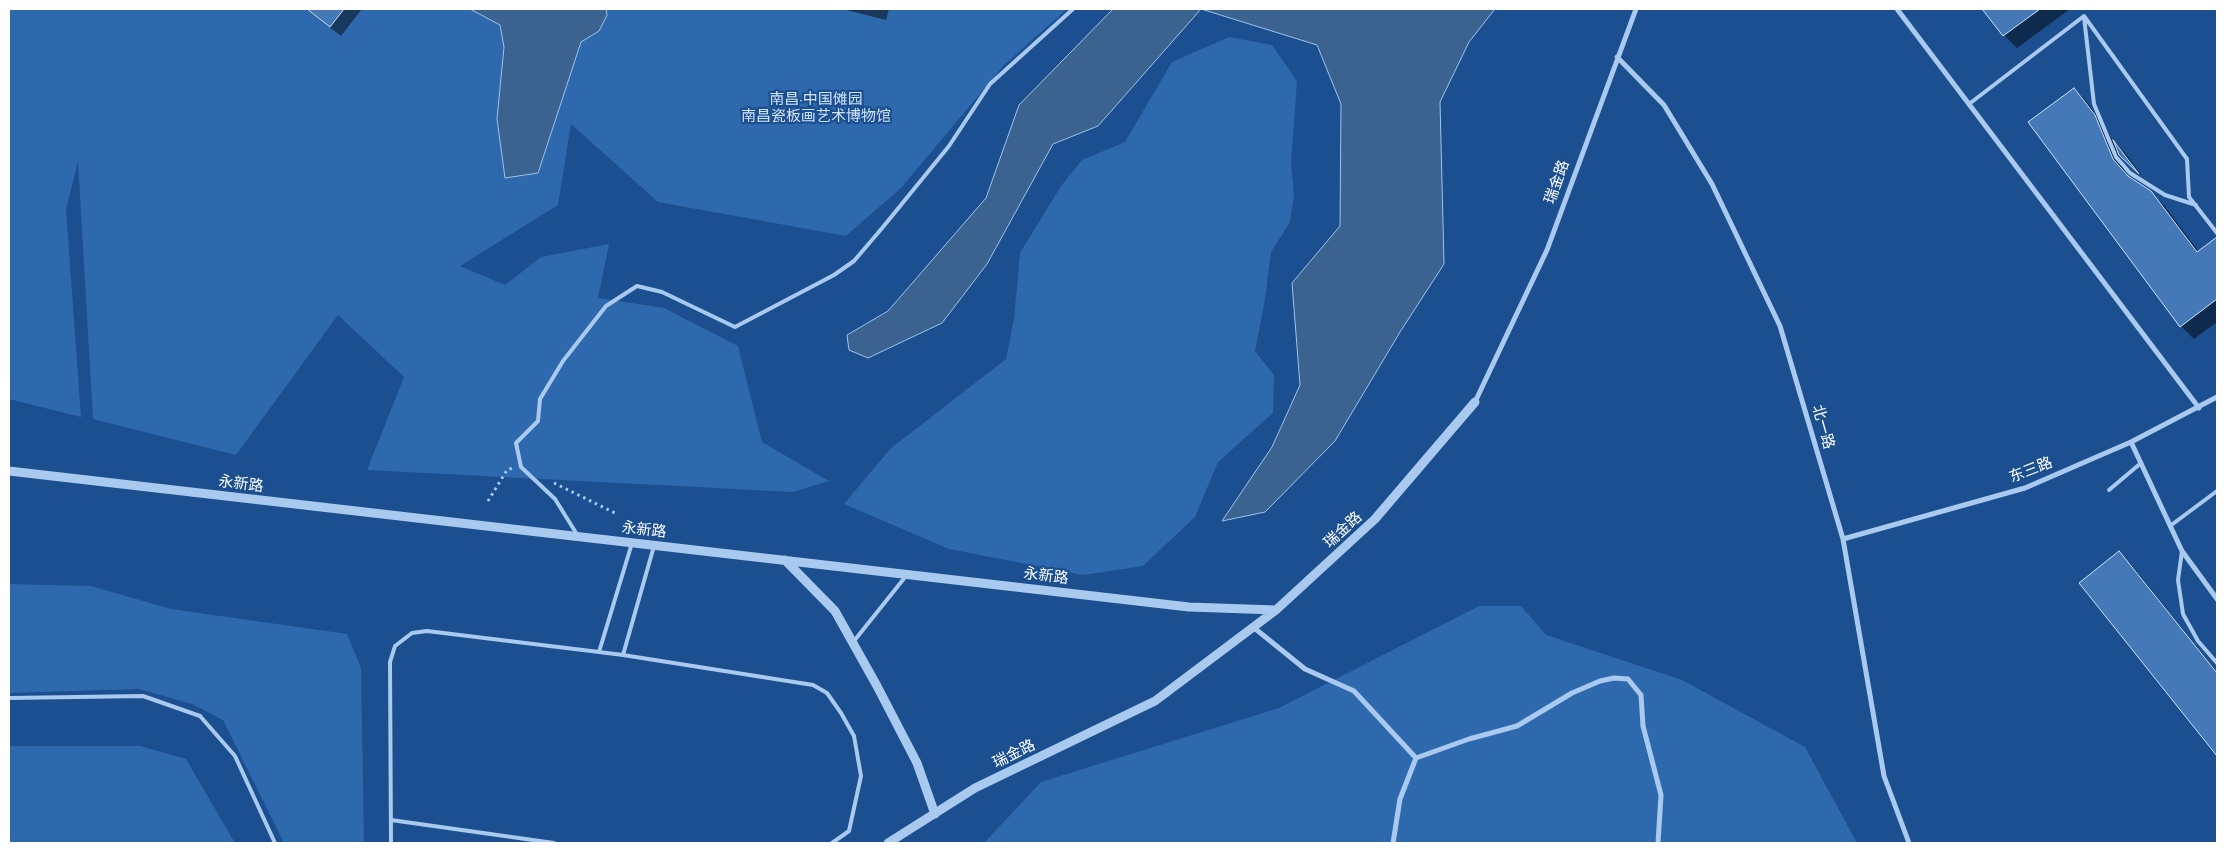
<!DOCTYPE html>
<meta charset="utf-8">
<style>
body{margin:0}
#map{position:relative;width:2226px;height:852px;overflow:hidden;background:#1b4f8f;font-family:"Alegreya Sans",sans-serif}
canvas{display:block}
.frame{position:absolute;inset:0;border:10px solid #fff;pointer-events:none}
</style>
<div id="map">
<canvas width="2226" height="852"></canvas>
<div class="frame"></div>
</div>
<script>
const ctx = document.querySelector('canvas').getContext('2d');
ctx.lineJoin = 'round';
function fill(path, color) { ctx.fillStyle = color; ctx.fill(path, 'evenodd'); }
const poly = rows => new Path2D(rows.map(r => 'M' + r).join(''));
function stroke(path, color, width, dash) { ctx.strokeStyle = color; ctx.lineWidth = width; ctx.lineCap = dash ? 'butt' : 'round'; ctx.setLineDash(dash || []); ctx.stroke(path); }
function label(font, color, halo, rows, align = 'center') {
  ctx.font = font + ' "Alegreya Sans","Noto Sans SC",sans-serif'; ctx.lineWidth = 4.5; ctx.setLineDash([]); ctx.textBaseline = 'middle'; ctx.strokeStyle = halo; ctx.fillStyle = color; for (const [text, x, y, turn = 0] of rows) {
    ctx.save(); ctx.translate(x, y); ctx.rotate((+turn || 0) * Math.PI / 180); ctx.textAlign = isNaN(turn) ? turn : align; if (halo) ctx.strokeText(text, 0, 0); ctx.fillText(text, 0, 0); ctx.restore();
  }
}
const green = poly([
 [9,9,1067,9,1005,64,901,188,846,236,658,202,571,124,558,205,460,266,505,285,541,257,609,244,598,298,664,308,738,346,762,442,829,481,793,492,367,470,404,377,338,315,236,455,93,419,78,161,66,210,81,417,9,399],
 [1229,37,1272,45,1297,81,1291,164,1294,195,1290,222,1271,252,1265,299,1255,351,1274,375,1273,413,1218,462,1195,517,1143,566,1083,575,949,549,844,504,890,449,1006,359,1014,319,1020,253,1061,186,1082,160,1125,142,1172,62],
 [9,584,91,586,171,609,347,634,361,668,364,843,284,843,223,720,192,704,139,689,9,693],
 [1479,606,1521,606,1546,635,1682,680,1805,747,1857,843,984,843,1041,782,1279,708],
 [9,746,140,746,186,759,235,843,9,843]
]);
const water = poly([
 [470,9,606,9,607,15,599,31,581,42,538,173,505,178,497,119,504,47,500,25,470,9],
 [1113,9,1495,9,1469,42,1440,102,1444,264,1400,332,1335,441,1265,512,1222,521,1272,447,1300,385,1292,283,1340,226,1341,104,1317,45,1201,9,1098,126,1053,144,987,264,942,323,868,358,849,350,847,335,888,311,986,198,1019,105,1113,9]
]);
const shadow = poly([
 [306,9,362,9,341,36],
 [842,9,889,9,886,20],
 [1984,9,2070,9,2017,48,2004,35],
 [2074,89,2087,102,2107,130,2112,140,2126,154,2142,176,2116,150,2126,174,2131,179,2150,192,2164,205,2199,252,2215,240,2217,242,2217,322,2194,339,2181,326],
 [2119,553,2132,566,2217,672,2217,754,2080,583]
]);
const building = poly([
 [307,9,344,9,330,27,307,9],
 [1982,9,2040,9,2003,36,1982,9],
 [2074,88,2095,115,2113,159,2128,176,2151,191,2197,252,2217,237,2217,299,2180,327,2028,122,2074,88],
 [2113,140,2139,174,2119,155,2113,140],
 [2119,551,2217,673,2217,756,2079,583,2119,551]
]);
const path = poly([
 [554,483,615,513],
 [488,501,507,470,512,468]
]);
const service = poly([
 [2084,17,2094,104,2116,157,2130,173,2165,195,2196,205],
 [1969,104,2084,16,2187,159,2189,197,2217,233],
 [2109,490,2141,463],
 [2170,526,2217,491],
 [578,536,555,499,521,467,516,443,538,421,540,399,563,361,606,306,637,286,662,292,735,327,834,275,854,261,883,227,949,146,990,84,1073,9],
 [654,546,623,655,813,685,827,693,841,713,854,736,861,776,849,831,832,843],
 [2182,551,2178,580,2183,614,2198,641,2217,663],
 [854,641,906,576],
 [599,652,623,655],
 [9,698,143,696,200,716,235,756,275,843],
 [391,820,554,843],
 [391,843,390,662,395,646,412,633,427,631,599,652,632,543]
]);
const minor = poly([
 [1897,9,2199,408],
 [1617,57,1664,105,1712,184,1780,326,1843,539,1884,776,1909,843],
 [1475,402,1547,250,1636,9],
 [2131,442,2182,551,2217,599],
 [1843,539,2025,488,2131,442,2217,397],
 [1253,627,1305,669,1354,691,1416,758,1400,799,1393,843],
 [1416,758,1469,739,1517,726,1572,693,1600,681,1614,678,1628,679,1641,695,1643,726,1661,795,1658,843]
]);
const tertiary = poly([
 [9,471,1189,607,1276,610],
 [785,560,835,611,877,686,917,763,935,814],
 [888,843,975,788,1155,701,1276,610,1375,519,1475,402]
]);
const parkNames = [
 ["南昌·中国傩园",816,99],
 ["南昌瓷板画艺术博物馆",816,116]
];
const streetNames = [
 ["瑞金路",1557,182,-70],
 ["北一路",1823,427,74],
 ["东三路",2031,470,-21],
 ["永新路",241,484,7],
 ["永新路",644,530,6],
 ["瑞金路",1343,530,-42],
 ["永新路",1046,576,7],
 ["瑞金路",1014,754,-26]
];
fill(green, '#2e69ad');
fill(water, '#3c6290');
stroke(water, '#9cc4f0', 1);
fill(shadow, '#0007');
fill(building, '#4478b7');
stroke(building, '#cfe3fa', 1);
stroke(path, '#a9c9ee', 3, [2.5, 4]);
stroke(service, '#a9c9ee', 4);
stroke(minor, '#a9c9ee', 5);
stroke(tertiary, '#a9c9ee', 9);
label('15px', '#cfe3fa', '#1b4f8f', parkNames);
label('15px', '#fff', '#1b4f8f', streetNames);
</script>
